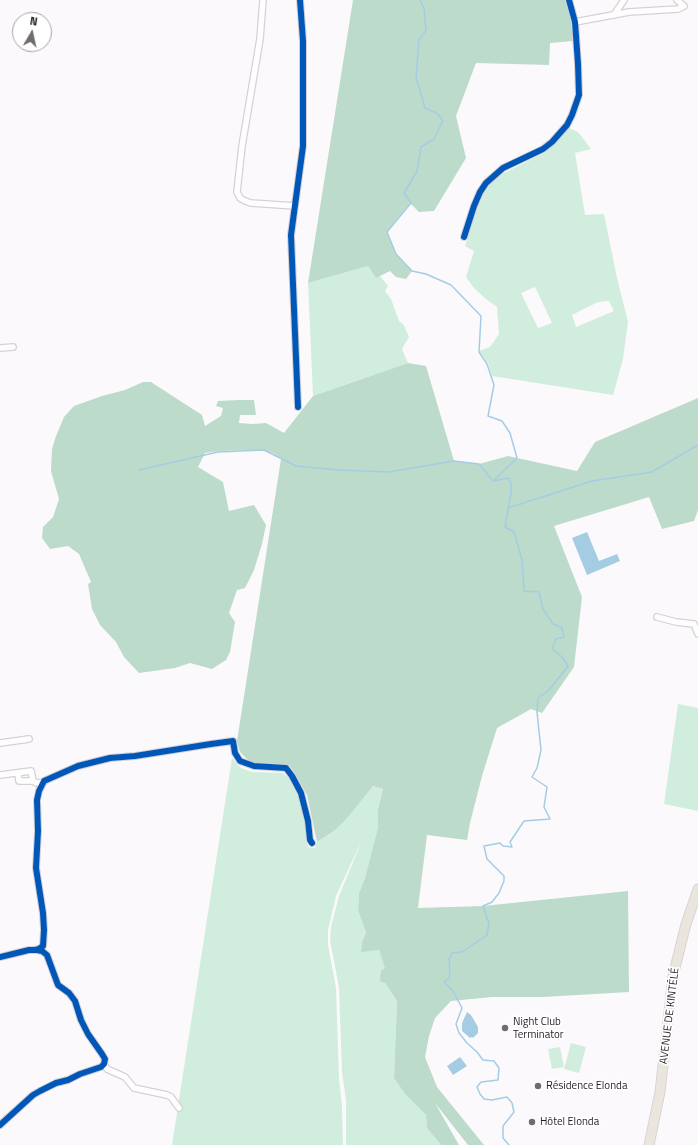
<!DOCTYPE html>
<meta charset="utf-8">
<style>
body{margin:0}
#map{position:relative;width:698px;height:1145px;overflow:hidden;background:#fcf9fc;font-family:"Titillium Web",sans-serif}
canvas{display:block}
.north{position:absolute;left:12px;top:12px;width:40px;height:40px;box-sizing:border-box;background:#fff;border:1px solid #a8a5a8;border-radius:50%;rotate:9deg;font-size:11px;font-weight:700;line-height:16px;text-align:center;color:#261d25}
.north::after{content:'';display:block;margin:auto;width:14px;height:18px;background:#716a70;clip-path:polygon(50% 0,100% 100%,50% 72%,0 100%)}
</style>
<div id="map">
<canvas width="698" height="1145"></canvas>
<div class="north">N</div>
</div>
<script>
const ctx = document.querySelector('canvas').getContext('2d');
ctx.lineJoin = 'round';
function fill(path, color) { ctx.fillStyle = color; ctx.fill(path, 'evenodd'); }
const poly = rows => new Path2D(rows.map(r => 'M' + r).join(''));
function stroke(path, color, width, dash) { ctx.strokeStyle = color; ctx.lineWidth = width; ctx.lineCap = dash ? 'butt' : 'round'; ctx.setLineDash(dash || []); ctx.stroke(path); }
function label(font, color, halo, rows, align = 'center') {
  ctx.font = font + ' "Titillium Web",sans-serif'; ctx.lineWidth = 3.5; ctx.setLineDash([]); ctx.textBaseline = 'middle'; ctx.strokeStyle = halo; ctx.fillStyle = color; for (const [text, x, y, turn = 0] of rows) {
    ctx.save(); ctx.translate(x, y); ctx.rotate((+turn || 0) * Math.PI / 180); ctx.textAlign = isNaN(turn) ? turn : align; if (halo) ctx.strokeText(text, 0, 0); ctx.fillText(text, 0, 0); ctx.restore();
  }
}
const green = poly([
 [567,127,578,132,591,149,575,153,585,215,604,214,617,278,628,322,623,359,613,395,492,376,488,363,479,351,490,347,499,334,497,307,486,299,474,288,466,277,474,251,465,246,477,209,483,193,491,182,500,175,546,152],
 [535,287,552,323,538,328,521,293],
 [609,301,614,311,576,327,572,315,598,302],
 [368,266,376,278,380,276,388,286,385,291,391,299,399,321,404,325,409,337,402,349,408,363,313,396,308,283],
 [678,704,698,708,698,811,664,804],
 [232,758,241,768,252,772,283,773,289,778,297,792,304,821,308,847,315,848,317,842,334,831,373,786,383,789,378,809,378,827,365,878,359,893,358,910,366,933,362,942,361,951,379,950,386,968,385,983,397,1001,394,1078,405,1094,426,1115,427,1128,441,1145,346,1145,346,1100,342,1072,339,988,330,940,331,927,339,896,362,840,336,896,328,930,328,945,336,988,339,1079,342,1105,343,1145,172,1145],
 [571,1043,586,1047,579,1073,564,1069],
 [560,1047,564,1067,552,1069,548,1049]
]);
const forest = poly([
 [353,0,566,0,570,13,573,41,550,43,549,65,476,63,456,116,466,158,434,211,419,212,410,203,387,232,396,254,412,271,406,279,396,277,390,271,376,278,368,266,308,283],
 [408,363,426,366,454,461,479,464,508,456,577,471,595,442,698,398,698,510,694,521,662,529,649,497,554,526,582,597,574,667,542,713,531,709,497,728,482,776,470,823,467,840,427,835,418,908,483,906,628,891,629,992,543,997,492,997,451,1001,435,1018,429,1036,425,1057,437,1087,484,1145,468,1145,435,1103,459,1145,441,1145,427,1128,426,1115,405,1094,394,1078,397,1001,385,983,380,981,381,971,385,968,379,950,361,952,362,942,366,933,358,910,359,893,365,878,378,827,378,809,383,789,373,786,347,818,334,831,317,842,307,795,290,766,259,764,249,761,240,752,237,741,281,459,273,453,259,450,219,451,205,453,198,467,223,482,229,511,254,505,266,525,262,544,254,570,245,588,237,590,229,613,235,622,230,652,226,660,212,669,190,663,175,668,139,673,124,657,116,642,100,625,92,609,88,584,91,582,79,554,68,546,50,549,42,538,43,527,53,517,59,499,51,471,52,449,56,436,64,417,74,406,102,396,125,390,143,382,151,382,202,415,205,426,221,416,223,408,216,406,218,401,239,400,254,400,256,415,240,415,239,423,253,424,266,423,284,433,313,396]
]);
const water = poly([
 [587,532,599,561,617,554,620,561,587,575,572,538],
 [467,1012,471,1015,478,1027,478,1033,473,1038,472,1037,470,1038,462,1031,462,1023],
 [460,1057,467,1066,453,1075,447,1066]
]);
const stream = poly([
 [420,0,424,8,426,30,419,40,416,77,425,108,437,113,443,121,434,139,421,147,417,171,404,193,411,203,387,232,396,254,412,271,426,274,451,285,481,316,479,352,487,364,494,385,488,416,502,421,510,433,517,458,493,481,508,478,511,484,511,492,505,527,514,532,522,560,524,591,539,592,543,609,553,624,562,628,564,637,556,639,552,649,562,657,568,666,549,690,538,698,537,712,541,750,537,768,532,777,547,787,544,807,550,819,524,821,510,842,512,847,503,846,500,843,484,846,487,859,504,876,504,881,499,893,492,902,483,906,489,924,487,935,462,952,452,953,449,959,450,977,444,982,453,991,462,1008,456,1024,459,1033,467,1043,477,1052,483,1060,494,1061,499,1068,498,1080,481,1082,477,1087,480,1094,484,1099,492,1100,507,1097,512,1103,514,1112,503,1126,503,1138,509,1145],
 [139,470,218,452,264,450,296,466,339,470,389,472,454,461,479,464,493,481],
 [508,508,592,481,652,472,698,445]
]);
const minor = poly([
 [263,0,260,39,242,146,237,192,240,198,245,201,251,203,295,206],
 [677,0,684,6],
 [614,15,624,0],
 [575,22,629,12,678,9,684,6],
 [464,237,474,206,480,192,486,183,503,168,543,149,552,142,567,125,572,115,579,95,578,64,575,22,569,0],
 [0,348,13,347],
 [298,407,291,235,303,146,303,41,300,0],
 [657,617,676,622,694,624,698,634],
 [0,743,29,739],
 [18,773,19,781,33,781],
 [0,775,31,771,33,781,36,783,44,782],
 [0,957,29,950,35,950,39,949,43,946,44,930,43,913,36,868,38,831,37,800,39,791,44,781,78,766,110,758,135,756,211,744,233,741,235,753,240,761,254,766,286,768,292,776,301,793,308,821,310,840,312,843],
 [104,1064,107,1069,125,1077,134,1088,167,1095,171,1097,179,1108],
 [0,1125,33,1095,40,1091,56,1083,68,1080,80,1074,101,1067,104,1064,105,1059,102,1054,88,1034,81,1020,75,1001,69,993,58,985,47,955,42,951,37,950]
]);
const primary = poly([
 [649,1145,660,1092,673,976,686,924,698,889]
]);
const cycleway = poly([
 [464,237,474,206,480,192,486,183,503,168,543,149,552,142,567,125,572,115,579,95,578,64,575,22,569,0],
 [298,407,291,235,303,146,303,41,300,0],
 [0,957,29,950,35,950,39,949,43,946,44,930,43,913,36,868,38,831,37,800,39,791,44,781,78,766,110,758,135,756,211,744,233,741,235,753,240,761,254,766,286,768,292,776,301,793,308,821,310,840,312,843],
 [0,1125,33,1095,40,1091,56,1083,68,1080,80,1074,101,1067,104,1064,105,1059,102,1054,88,1034,81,1020,75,1001,69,993,58,985,47,955,42,951,37,950]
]);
const markers = [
 [505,1028,4,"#716a70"],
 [538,1086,4,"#716a70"],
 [532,1122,4,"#716a70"]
];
const streetNames = [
 ["AVENUE DE KINTÉLÉ",670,1016,-83]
];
const poiNames = [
 ["Night Club",513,1022],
 ["Terminator",513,1035],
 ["Résidence Elonda",546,1086],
 ["Hôtel Elonda",540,1122]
];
fill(green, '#d1edde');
fill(forest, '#bcdbcb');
fill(water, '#a4cde4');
stroke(stream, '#a4cde4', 1.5);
stroke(minor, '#d7d1d6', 8);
stroke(primary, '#d7d4d7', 11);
stroke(minor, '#fffeff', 5.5);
stroke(primary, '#eae5dd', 9);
stroke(cycleway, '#0057b8', 6);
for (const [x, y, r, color] of markers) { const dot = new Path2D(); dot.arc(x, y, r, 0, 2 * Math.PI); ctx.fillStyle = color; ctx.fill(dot); stroke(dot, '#fff', 1.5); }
label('11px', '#261d25', '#fff', streetNames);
label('11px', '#261d25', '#fff', poiNames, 'left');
</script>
